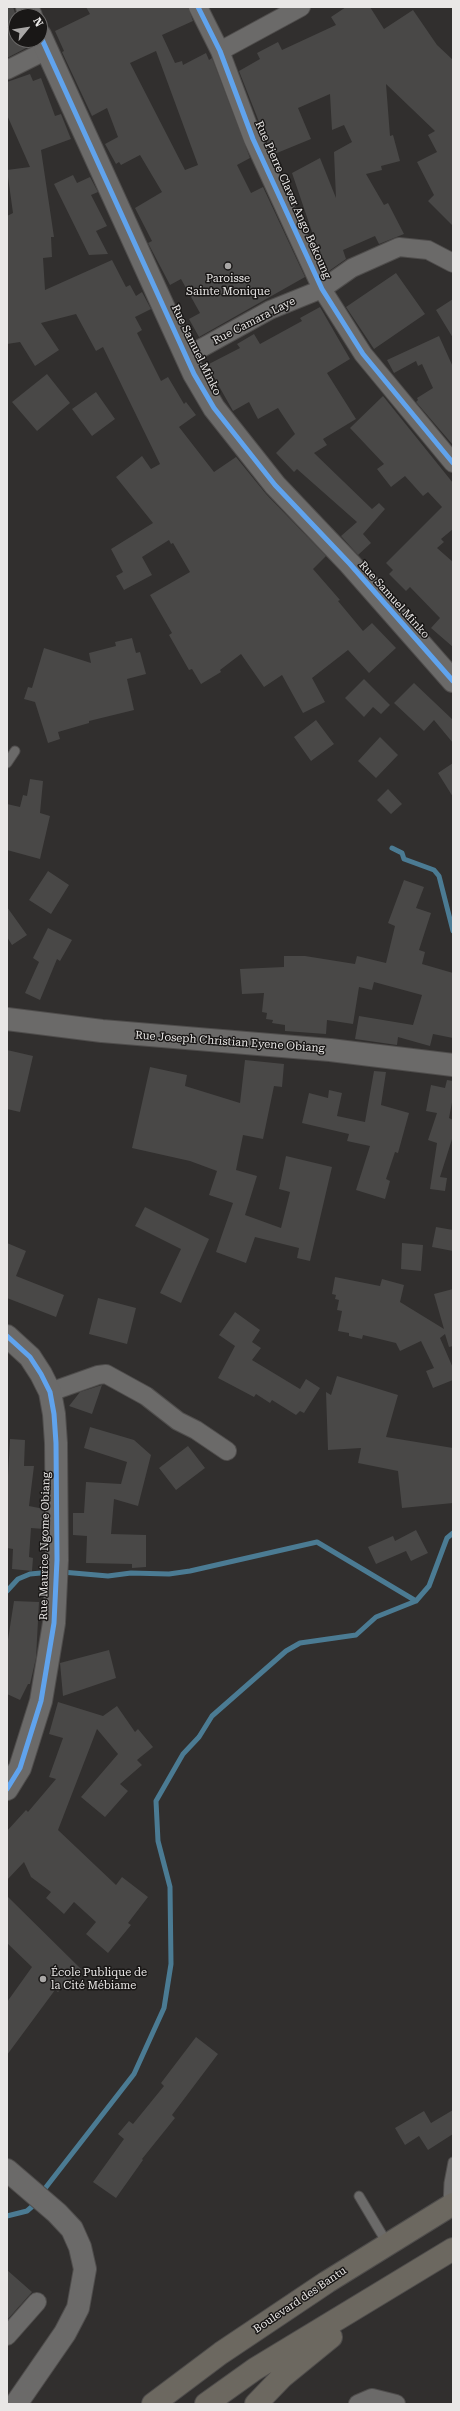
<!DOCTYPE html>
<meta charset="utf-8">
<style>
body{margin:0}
#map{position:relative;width:460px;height:2411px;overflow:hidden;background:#312f2e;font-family:"Roboto Serif",serif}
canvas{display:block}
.frame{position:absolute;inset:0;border:8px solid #e9e7e6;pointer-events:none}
.north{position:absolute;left:8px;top:8px;width:40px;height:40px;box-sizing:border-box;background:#191716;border:1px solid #6c6a69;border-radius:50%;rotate:60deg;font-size:11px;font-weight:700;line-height:16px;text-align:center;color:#e9e7e6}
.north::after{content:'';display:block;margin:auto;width:14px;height:18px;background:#a9a7a6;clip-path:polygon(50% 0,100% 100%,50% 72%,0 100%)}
</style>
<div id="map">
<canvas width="460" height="2411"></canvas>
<div class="frame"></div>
<div class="north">N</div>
</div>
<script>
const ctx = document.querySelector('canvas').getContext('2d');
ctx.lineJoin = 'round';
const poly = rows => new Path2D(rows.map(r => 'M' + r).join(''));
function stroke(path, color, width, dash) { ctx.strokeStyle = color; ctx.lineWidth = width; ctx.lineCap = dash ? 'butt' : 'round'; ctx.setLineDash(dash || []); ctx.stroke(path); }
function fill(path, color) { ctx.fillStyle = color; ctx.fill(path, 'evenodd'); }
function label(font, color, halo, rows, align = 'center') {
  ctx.font = font + ' "Roboto Serif",serif'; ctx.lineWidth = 3; ctx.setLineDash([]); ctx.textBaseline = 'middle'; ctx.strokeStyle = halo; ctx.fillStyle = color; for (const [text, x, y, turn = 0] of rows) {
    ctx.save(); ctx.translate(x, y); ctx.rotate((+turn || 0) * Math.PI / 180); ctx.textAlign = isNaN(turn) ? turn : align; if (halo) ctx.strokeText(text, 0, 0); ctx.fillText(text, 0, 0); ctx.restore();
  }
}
const stream = poly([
 [392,848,402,853,404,859,434,870,439,876,453,931],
 [62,1572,108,1576,131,1573,169,1574,190,1571,317,1542,416,1601,429,1586,447,1538,453,1533],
 [7,1591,18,1579,30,1574,52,1572],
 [43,2191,134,2074,164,2008,171,1964,170,1887,158,1841,156,1801,183,1754,199,1737,212,1716,286,1651,300,1643,356,1635,376,1617,416,1601],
 [7,2216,27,2211,35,2204]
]);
const building = poly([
 [7,7,13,7,16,16,16,40,26,40,28,47,7,58],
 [86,7,188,7,193,21,162,35,175,63,182,61,183,65,206,53,209,60,212,58,250,158,237,165,251,193,263,187,305,277,199,337,189,319,200,313,181,279,170,285,148,243,152,241,135,208,162,192,140,155,121,165,119,162,116,164,105,144,118,137,107,108,92,116,62,52,64,51,55,31,90,14],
 [156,51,198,165,185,170,130,63],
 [346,7,370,7,384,29,413,10,437,45,453,60,453,226,428,201,434,195,417,162,437,152,428,135,435,131,386,84,390,136,393,135,400,161,381,166,382,170,366,174,384,205,388,203,404,234,379,244,375,236,343,250,346,259,326,273,292,173,320,158,336,198,334,152,352,142,344,125,332,130,330,94,298,108,311,139,272,155,239,71,260,59,257,53,278,42,282,50,336,25,331,17],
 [30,74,33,81,41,78,55,116,61,114,71,139,41,150,54,237,51,237,52,257,43,258,45,290,112,260,126,287,130,285,136,296,142,292,151,309,135,317,142,330,137,333,161,381,168,377,184,404,186,402,196,415,179,427,214,472,236,457,266,494,326,556,313,569,340,600,338,601,363,631,372,623,396,648,369,673,348,650,312,678,325,702,303,713,282,675,264,687,241,654,220,670,221,672,201,684,192,669,189,670,169,635,172,633,150,595,190,572,173,543,171,544,169,540,142,557,152,575,124,590,116,576,123,572,111,549,153,523,116,477,142,456,151,469,160,464,103,347,96,351,76,314,41,323,59,350,35,366,20,342,7,344,7,216,13,213,7,170,30,167,7,115,7,82],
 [73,175,77,183,90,177,98,192,91,195,107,226,96,231,108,254,89,255,54,184],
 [396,273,425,314,374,349,346,307],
 [453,299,453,338,436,310],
 [320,307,350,359,327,373,356,419,323,439,327,445,314,453,372,509,379,503,385,509,363,534,371,543,358,555,341,536,357,522,297,469,294,472,276,453,295,434,278,408,258,419,249,402,233,411,207,365,240,348,237,344,254,334,260,344,302,321,300,318],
 [439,336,453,367,453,445,416,402,418,400,417,398,433,388,422,364,418,366,416,361,394,373,387,360],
 [47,374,70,403,37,431,12,402],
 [96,392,115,419,92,436,72,409],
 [383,396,453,483,453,529,441,539,444,542,437,548,453,562,453,647,431,628,440,618,410,587,406,591,389,574,393,570,386,563,442,507,428,492,423,496,405,476,391,487,377,469,384,464,350,428],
 [132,638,136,653,140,652,146,674,127,679,134,710,89,721,89,723,58,732,60,739,48,743,35,702,24,699,28,687,32,688,44,648,91,663,89,653,116,646,115,642],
 [364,679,390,705,381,714,373,707,364,717,345,698],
 [414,683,453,720,453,743,434,720,424,731,394,703],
 [316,720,334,744,311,761,294,737],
 [380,737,398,755,376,778,358,761],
 [453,763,453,797,438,773],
 [30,779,43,781,40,813,50,816,40,859,7,850,7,804,20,807,23,795,27,796],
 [388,789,402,804,391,814,377,800],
 [48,871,69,885,51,914,29,900],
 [404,880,424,887,416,908,431,913,419,950,425,952,422,964,453,973,453,1038,433,1034,430,1046,398,1037,397,1045,355,1039,359,1016,413,1025,422,995,374,982,372,990,359,987,353,1024,327,1020,326,1034,285,1031,285,1025,272,1023,273,1020,266,1019,267,1013,262,1012,264,993,242,994,240,969,284,967,284,956,305,956,355,964,357,956,386,963,395,926,388,923],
 [7,907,27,935,12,945,7,937],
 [48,928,72,940,60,961,57,959,40,1000,25,993,39,962,33,958],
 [7,1050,33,1056,20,1112,7,1109],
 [245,1060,284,1064,282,1087,274,1086,263,1139,243,1135,236,1170,257,1176,245,1215,281,1228,290,1192,279,1189,286,1156,332,1167,310,1261,297,1258,299,1248,255,1237,246,1263,216,1252,233,1203,209,1195,217,1171,190,1161,132,1148,150,1067,187,1075,185,1086,240,1103],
 [374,1071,386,1072,381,1105,409,1113,398,1153,395,1152,386,1179,390,1181,385,1199,356,1190,370,1146,347,1141,349,1134,302,1123,309,1093,328,1098,329,1090,342,1093,337,1116,365,1122],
 [447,1080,453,1081,453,1097,449,1118,453,1120,453,1136,440,1177,447,1178,445,1191,430,1189,437,1143,428,1140,437,1113,426,1111,431,1085,445,1088],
 [145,1207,209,1239,181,1303,160,1293,181,1249,135,1226],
 [436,1227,453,1230,453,1251,432,1247],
 [7,1243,26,1251,16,1276,64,1295,56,1317,7,1298],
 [402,1243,423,1245,421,1271,401,1269],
 [335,1277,380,1286,382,1279,404,1285,400,1302,444,1329,434,1294,453,1289,453,1346,449,1347,445,1334,440,1338,453,1368,453,1380,433,1388,426,1371,434,1368,421,1341,400,1351,396,1343,363,1335,362,1339,349,1336,349,1333,338,1331,342,1311,337,1310,339,1300,335,1299,336,1295,332,1294],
 [98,1298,136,1308,127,1344,89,1334],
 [235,1312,260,1330,252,1342,261,1348,252,1360,300,1389,306,1379,320,1388,304,1413,300,1411,296,1415,272,1400,270,1403,256,1394,254,1397,218,1378,235,1346,219,1335],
 [337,1376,398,1395,386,1437,453,1448,453,1503,402,1508,398,1471,358,1463,361,1448,328,1450,326,1392,331,1395],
 [102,1385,92,1414,69,1406,80,1392],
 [90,1427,134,1440,151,1455,138,1506,114,1499,111,1534,146,1535,146,1567,132,1568,132,1564,86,1563,87,1536,73,1535,73,1513,84,1513,86,1482,121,1484,127,1462,84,1448],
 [10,1439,25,1440,24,1466,34,1466,29,1506,44,1509,44,1529,31,1528,29,1557,33,1558,32,1571,12,1569,13,1549,7,1548,7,1494],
 [188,1446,205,1468,176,1490,159,1468],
 [416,1530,428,1553,411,1561,406,1551,376,1564,368,1547,393,1536,395,1541],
 [14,1601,39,1602,36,1658,30,1684,28,1684,20,1700,7,1694,7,1646],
 [109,1650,116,1678,63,1696,60,1663],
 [58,1702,103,1716,117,1706,135,1732,138,1729,153,1747,137,1760,142,1765,120,1784,128,1791,105,1817,81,1797,118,1754,97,1729,58,1830,116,1885,122,1877,148,1897,128,1923,131,1925,108,1953,86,1934,96,1922,74,1902,64,1914,46,1898,51,1892,31,1877,24,1862,7,1880,7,1831,26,1810,28,1812,56,1779,49,1777,63,1738,49,1734],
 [7,1896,81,1969,58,1992,55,1990,7,2055,7,2002,32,1967,7,1943],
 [196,2037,218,2054,172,2115,175,2118,142,2159,143,2160,116,2198,93,2182,124,2139,118,2134,129,2121,133,2124,164,2086,161,2083],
 [453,2110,453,2134,428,2150,419,2136,405,2145,395,2128,424,2111,431,2123],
 [7,2270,32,2292,7,2320]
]);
const service = poly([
 [7,763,15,751],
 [359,2196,387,2243],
 [448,2206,449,2183,453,2162]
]);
const minor = poly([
 [198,7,220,51,253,139,322,289,363,354,453,463],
 [220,51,301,7],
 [7,70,47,50],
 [187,356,270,310,322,289,352,268,399,247,428,250,453,263],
 [50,1392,98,1375,106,1374,146,1396,178,1421,196,1430,227,1451],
 [7,2336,37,2302],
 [358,2404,372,2398,396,2404]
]);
const tertiary = poly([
 [27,7,31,16],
 [40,35,194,374,214,408,275,485,350,564,453,681],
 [7,1019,102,1031,330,1050,453,1065],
 [7,1336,30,1357,41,1374,50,1392,54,1414,56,1443,57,1560,54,1623,41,1701,20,1768,7,1789],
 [7,2170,57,2213,72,2229,80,2247,85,2269,78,2308,65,2333,16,2404]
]);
const trunk = poly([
 [153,2404,221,2353,327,2282,453,2204],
 [206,2404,255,2369,453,2249],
 [256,2404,282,2377,331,2337]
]);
const cycleway = poly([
 [198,7,220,51,253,139,322,289,363,354,453,463],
 [40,35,194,374,214,408,275,485,350,564,453,681],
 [7,1336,30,1357,41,1374,50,1392,54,1414,56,1443,57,1560,54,1623,41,1701,20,1768,7,1789]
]);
const markers = [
 [228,266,4,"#a9a7a6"],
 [43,1979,4,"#a9a7a6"]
];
const streetNames = [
 ["Rue Pierre Claver Ango Bekoung",293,200,66],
 ["Rue Camara Laye",254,321,-27],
 ["Rue Samuel Minko",196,350,64],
 ["Rue Samuel Minko",394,600,48],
 ["Rue Joseph Christian Eyene Obiang",230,1042,4],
 ["Rue Maurice Ngome Obiang",45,1546,-89],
 ["Boulevard des Bantu",300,2300,-34]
];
const poiNames = [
 ["Paroisse",228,279],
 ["Sainte Monique",228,292],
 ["École Publique de",51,1973,"left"],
 ["la Cité Mébiame",51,1986,"left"]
];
stroke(stream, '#4b7b93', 5);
fill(building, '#494847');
stroke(service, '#4f4d4c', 11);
stroke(minor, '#4f4d4c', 20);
stroke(tertiary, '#4f4d4c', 24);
stroke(trunk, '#4f4d4c', 24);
stroke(service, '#6b6a69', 9);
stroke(minor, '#6b6a69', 18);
stroke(tertiary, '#6b6a69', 22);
stroke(trunk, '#6c6860', 22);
stroke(cycleway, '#60a3ed', 5);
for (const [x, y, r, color] of markers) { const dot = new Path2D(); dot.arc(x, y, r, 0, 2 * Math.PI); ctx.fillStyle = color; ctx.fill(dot); stroke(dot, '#191716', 1.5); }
label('11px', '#e9e7e6', '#191716', streetNames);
label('11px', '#e9e7e6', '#191716', poiNames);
</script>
